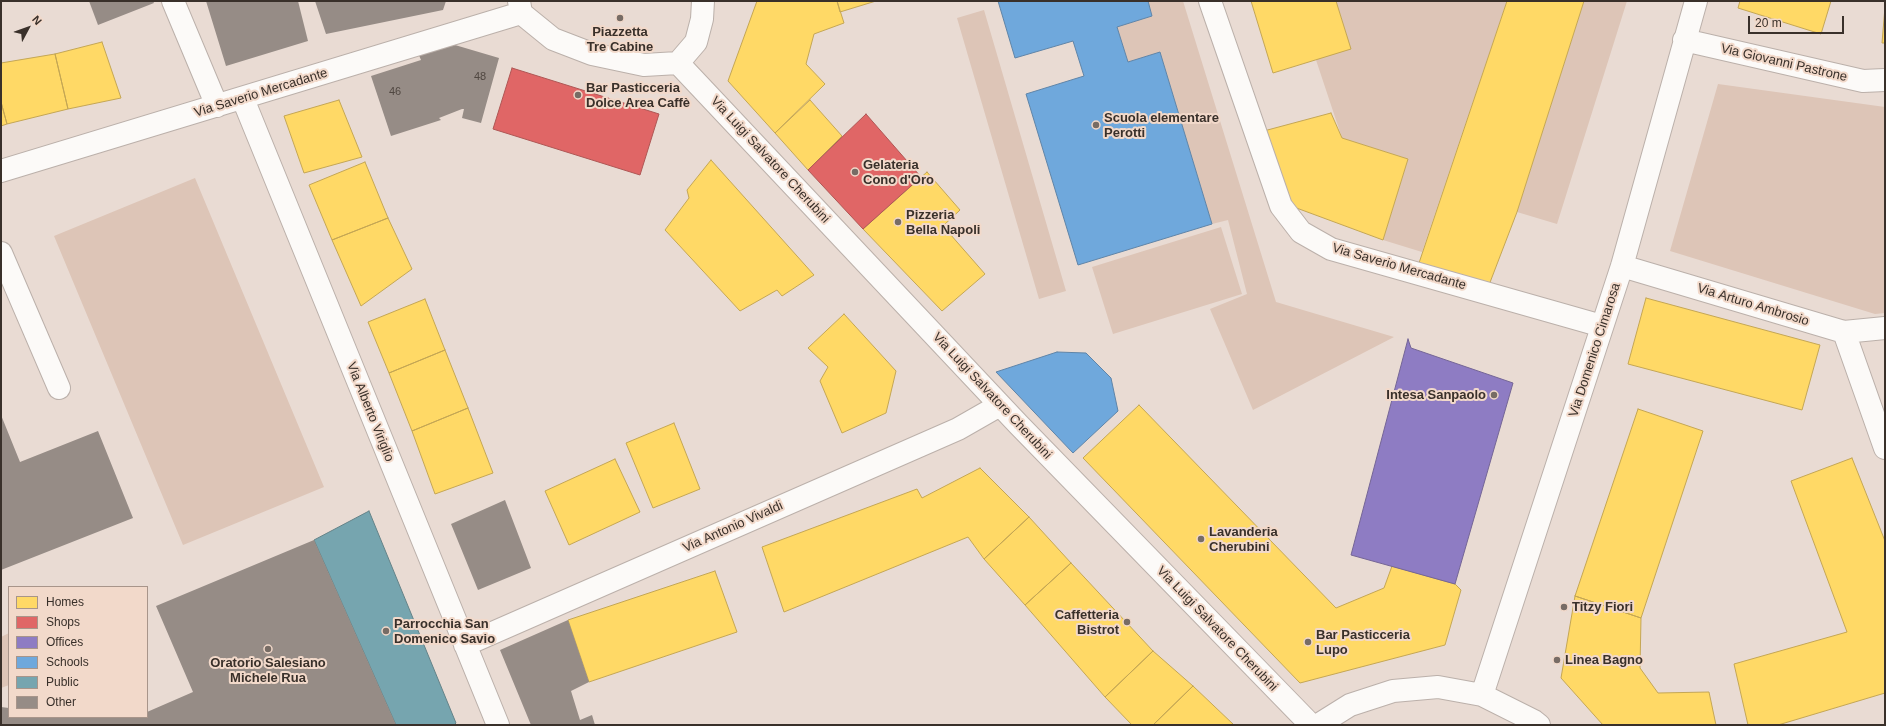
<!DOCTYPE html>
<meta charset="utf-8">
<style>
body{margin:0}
#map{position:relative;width:1886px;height:726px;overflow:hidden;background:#e9dbd3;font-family:Helvetica,sans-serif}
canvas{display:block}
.frame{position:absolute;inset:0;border:2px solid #39302a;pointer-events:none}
.legend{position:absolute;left:8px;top:586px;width:140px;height:132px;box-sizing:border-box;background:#f2d9ca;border:1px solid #a8958a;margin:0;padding:5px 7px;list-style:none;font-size:12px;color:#39302a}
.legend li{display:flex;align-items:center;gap:8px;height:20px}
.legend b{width:20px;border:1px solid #a8958a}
.north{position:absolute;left:8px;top:8px;width:40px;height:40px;-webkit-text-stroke:3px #f2d9ca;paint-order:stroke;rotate:49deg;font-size:11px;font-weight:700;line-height:16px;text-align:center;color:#39302a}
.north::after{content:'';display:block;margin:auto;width:14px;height:18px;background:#39302a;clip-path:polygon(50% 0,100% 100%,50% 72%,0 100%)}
.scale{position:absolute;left:1748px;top:16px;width:96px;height:18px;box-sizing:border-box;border:2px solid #39302a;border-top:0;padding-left:5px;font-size:12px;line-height:14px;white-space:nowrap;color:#39302a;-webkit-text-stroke:3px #f2d9ca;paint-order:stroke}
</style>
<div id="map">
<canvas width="1886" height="726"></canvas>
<div class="frame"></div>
<ul class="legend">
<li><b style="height:11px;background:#ffd966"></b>Homes</li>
<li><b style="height:11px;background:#e06666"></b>Shops</li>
<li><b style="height:11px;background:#8e7cc3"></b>Offices</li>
<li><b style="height:11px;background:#6fa8dc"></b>Schools</li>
<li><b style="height:11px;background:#76a5af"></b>Public</li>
<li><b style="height:11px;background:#968c86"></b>Other</li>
</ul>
<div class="north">N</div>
<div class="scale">20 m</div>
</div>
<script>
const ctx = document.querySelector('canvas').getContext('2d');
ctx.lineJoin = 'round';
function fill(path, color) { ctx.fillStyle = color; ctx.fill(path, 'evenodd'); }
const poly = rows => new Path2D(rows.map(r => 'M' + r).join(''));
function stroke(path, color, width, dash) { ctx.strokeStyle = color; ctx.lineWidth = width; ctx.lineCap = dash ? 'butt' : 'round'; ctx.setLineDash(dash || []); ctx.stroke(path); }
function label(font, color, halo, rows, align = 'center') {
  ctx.font = font + ' Helvetica,sans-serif'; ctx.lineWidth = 4; ctx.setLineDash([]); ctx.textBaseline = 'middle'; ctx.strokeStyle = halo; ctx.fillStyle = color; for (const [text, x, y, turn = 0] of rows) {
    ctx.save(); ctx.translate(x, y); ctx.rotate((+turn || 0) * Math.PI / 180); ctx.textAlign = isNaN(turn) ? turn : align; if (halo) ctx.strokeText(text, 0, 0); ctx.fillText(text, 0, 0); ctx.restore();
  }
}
const green = poly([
 [1148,1,1183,1,1276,302,1394,337,1253,410,1210,309,1247,294,1228,220,1212,224,1160,52,1128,62,1117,27,1152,16],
 [1336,1,1507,1,1422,252,1383,240,1408,159,1342,138,1316,60,1347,36],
 [1584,1,1627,1,1557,224,1517,212],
 [984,10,1066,291,1039,299,957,18],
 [1718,84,1885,107,1885,313,1875,314,1670,251],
 [195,178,324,487,183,545,54,236],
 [1221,227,1242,294,1113,334,1092,267],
 [9,633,9,685,1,688,1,637]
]);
const homes = poly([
 [757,1,837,1,844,23,814,34,806,64,825,84,775,133,728,81,757,1],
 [837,1,876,1,840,12,837,1],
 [1251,1,1336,1,1351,49,1273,73,1251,1],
 [1507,1,1584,1,1517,212,1489,285,1419,263,1507,1],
 [1740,1,1831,1,1821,34,1738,8,1740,1],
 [1885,7,1885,43,1882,43,1885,7],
 [102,42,121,98,68,109,55,54,102,42],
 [55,54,68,109,7,124,1,102,1,63,55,54],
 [339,100,362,157,304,173,284,116,339,100],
 [810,100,842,136,808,170,775,133,810,100],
 [1,102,7,124,1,126,1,102],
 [1331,113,1342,138,1408,159,1383,240,1283,203,1260,132,1331,113],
 [711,160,814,275,782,296,777,290,740,311,665,230,689,198,687,190,711,160],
 [365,162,388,218,332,240,309,185,365,162],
 [927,172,960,210,943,226,985,274,942,311,863,229,927,172],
 [388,218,412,269,361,306,332,240,388,218],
 [1646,298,1820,345,1802,410,1628,364,1646,298],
 [425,299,445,350,389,373,368,322,425,299],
 [844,314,896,371,886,413,842,433,820,381,828,367,808,348,844,314],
 [445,350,468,408,412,431,389,373,445,350],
 [1139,405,1336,608,1384,588,1392,566,1455,584,1461,590,1445,645,1300,683,1083,458,1139,405],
 [468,408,493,473,435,494,412,431,468,408],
 [1638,409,1703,431,1641,618,1575,596,1638,409],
 [674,423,700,489,653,508,626,443,674,423],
 [1852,458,1885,541,1885,693,1778,725,1748,725,1734,664,1847,632,1791,481,1852,458],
 [615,459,640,512,569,545,545,491,615,459],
 [980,468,1029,517,984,559,968,537,784,612,762,547,917,489,922,498,980,468],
 [1029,517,1071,563,1025,605,984,559,1029,517],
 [1071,563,1153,651,1105,697,1025,605,1071,563],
 [715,571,737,632,589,682,568,620,715,571],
 [1575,596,1641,618,1640,668,1658,693,1709,692,1716,725,1603,725,1561,678,1575,596],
 [1153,651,1193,686,1153,725,1132,725,1105,697,1153,651],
 [1193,686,1234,725,1153,725,1193,686]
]);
const shops = poly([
 [512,68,659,114,640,175,493,129,512,68],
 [866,114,921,177,863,229,808,170,866,114]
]);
const offices = poly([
 [1408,339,1411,348,1513,383,1455,584,1351,555,1408,339]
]);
const schools = poly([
 [998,1,1148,1,1152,16,1117,27,1128,62,1160,52,1212,224,1078,265,1026,94,1084,76,1073,41,1015,58,998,1],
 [1057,352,1086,353,1111,378,1118,411,1073,453,996,372,1057,352]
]);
const public = poly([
 [369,511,456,723,454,725,396,725,314,540,369,511]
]);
const building = poly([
 [89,1,153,1,154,3,98,25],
 [206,1,298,1,308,41,226,66],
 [315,1,446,1,443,10,326,34],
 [455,45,499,58,481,123,462,118,464,109,462,109,439,118,441,120,391,136,371,76,421,60,418,53],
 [1,415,20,462,98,431,133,518,1,570],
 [505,500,531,568,478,590,451,524],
 [314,540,396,725,1,725,1,707,9,708,9,717,147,717,147,712,193,692,156,606],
 [568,620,589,682,571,691,580,720,592,715,595,725,531,725,500,650]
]);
const minor = poly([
 [173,1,217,106],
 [519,1,521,13,553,39,592,54,644,65,678,63,696,42,702,19,703,1],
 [1210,1,1281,206,1301,232,1331,249,1602,326],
 [1684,40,1863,81,1885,80],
 [678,63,1018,424,1311,725],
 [243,99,498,725],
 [1,171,521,13],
 [1,253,59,388],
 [1622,266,1844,332,1885,328],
 [1844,332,1885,448],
 [465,645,958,429,1000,405],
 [1482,695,1622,266,1696,1],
 [1318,725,1350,705,1393,691,1438,687,1482,695,1534,721,1539,725]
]);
const markers = [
 [620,18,4,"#776c65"],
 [578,95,4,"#776c65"],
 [1096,125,4,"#776c65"],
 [855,172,4,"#776c65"],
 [898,222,4,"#776c65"],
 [1494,395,4,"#776c65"],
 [1201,539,4,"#776c65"],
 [1564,607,4,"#776c65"],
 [1127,622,4,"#776c65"],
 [386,631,4,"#776c65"],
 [1308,642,4,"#776c65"],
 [268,649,4,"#776c65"],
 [1557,660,4,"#776c65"]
];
const numberNames = [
 ["48",480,77],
 ["46",395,92]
];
const poiNames = [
 ["Piazzetta",620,32,"center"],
 ["Tre Cabine",620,47,"center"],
 ["Bar Pasticceria",586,88],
 ["Dolce Area Caffè",586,103],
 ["Scuola elementare",1104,118],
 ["Perotti",1104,133],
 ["Gelateria",863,165],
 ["Cono d'Oro",863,180],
 ["Pizzeria",906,215],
 ["Bella Napoli",906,230],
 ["Intesa Sanpaolo",1486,395,"right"],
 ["Lavanderia",1209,532],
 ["Cherubini",1209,547],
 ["Titzy Fiori",1572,607],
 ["Caffetteria",1119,615,"right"],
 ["Bistrot",1119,630,"right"],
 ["Parrocchia San",394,624],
 ["Domenico Savio",394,639],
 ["Bar Pasticceria",1316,635],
 ["Lupo",1316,650],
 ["Linea Bagno",1565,660],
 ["Oratorio Salesiano",268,663,"center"],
 ["Michele Rua",268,678,"center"]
];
const streetNames = [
 ["Via Giovanni Pastrone",1784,63,13],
 ["Via Saverio Mercadante",261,93,-17],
 ["Via Luigi Salvatore Cherubini",770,160,47],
 ["Via Saverio Mercadante",1399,267,16],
 ["Via Arturo Ambrosio",1753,305,17],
 ["Via Domenico Cimarosa",1595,350,-72],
 ["Via Luigi Salvatore Cherubini",992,396,47],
 ["Via Alberto Viriglio",370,412,68],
 ["Via Antonio Vivaldi",733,527,-24],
 ["Via Luigi Salvatore Cherubini",1217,629,46]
];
fill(green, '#ddc5b7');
fill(homes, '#ffd966');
stroke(homes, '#c4a654', 1);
fill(shops, '#e06666');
stroke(shops, '#ae5654', 1);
fill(offices, '#8e7cc3');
stroke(offices, '#746595', 1);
fill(schools, '#6fa8dc');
stroke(schools, '#5f84a7', 1);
fill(public, '#76a5af');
stroke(public, '#648287', 1);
fill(building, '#968c86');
stroke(minor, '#bbb0aa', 24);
stroke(minor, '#fcfaf8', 22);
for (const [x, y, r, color] of markers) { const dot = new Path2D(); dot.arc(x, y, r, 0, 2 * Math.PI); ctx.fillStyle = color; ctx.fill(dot); stroke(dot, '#f2d9ca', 1.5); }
label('11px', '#504741', null, numberNames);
label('bold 13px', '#39302a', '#f2d9ca', poiNames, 'left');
label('13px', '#39302a', '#f2d9ca', streetNames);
</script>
